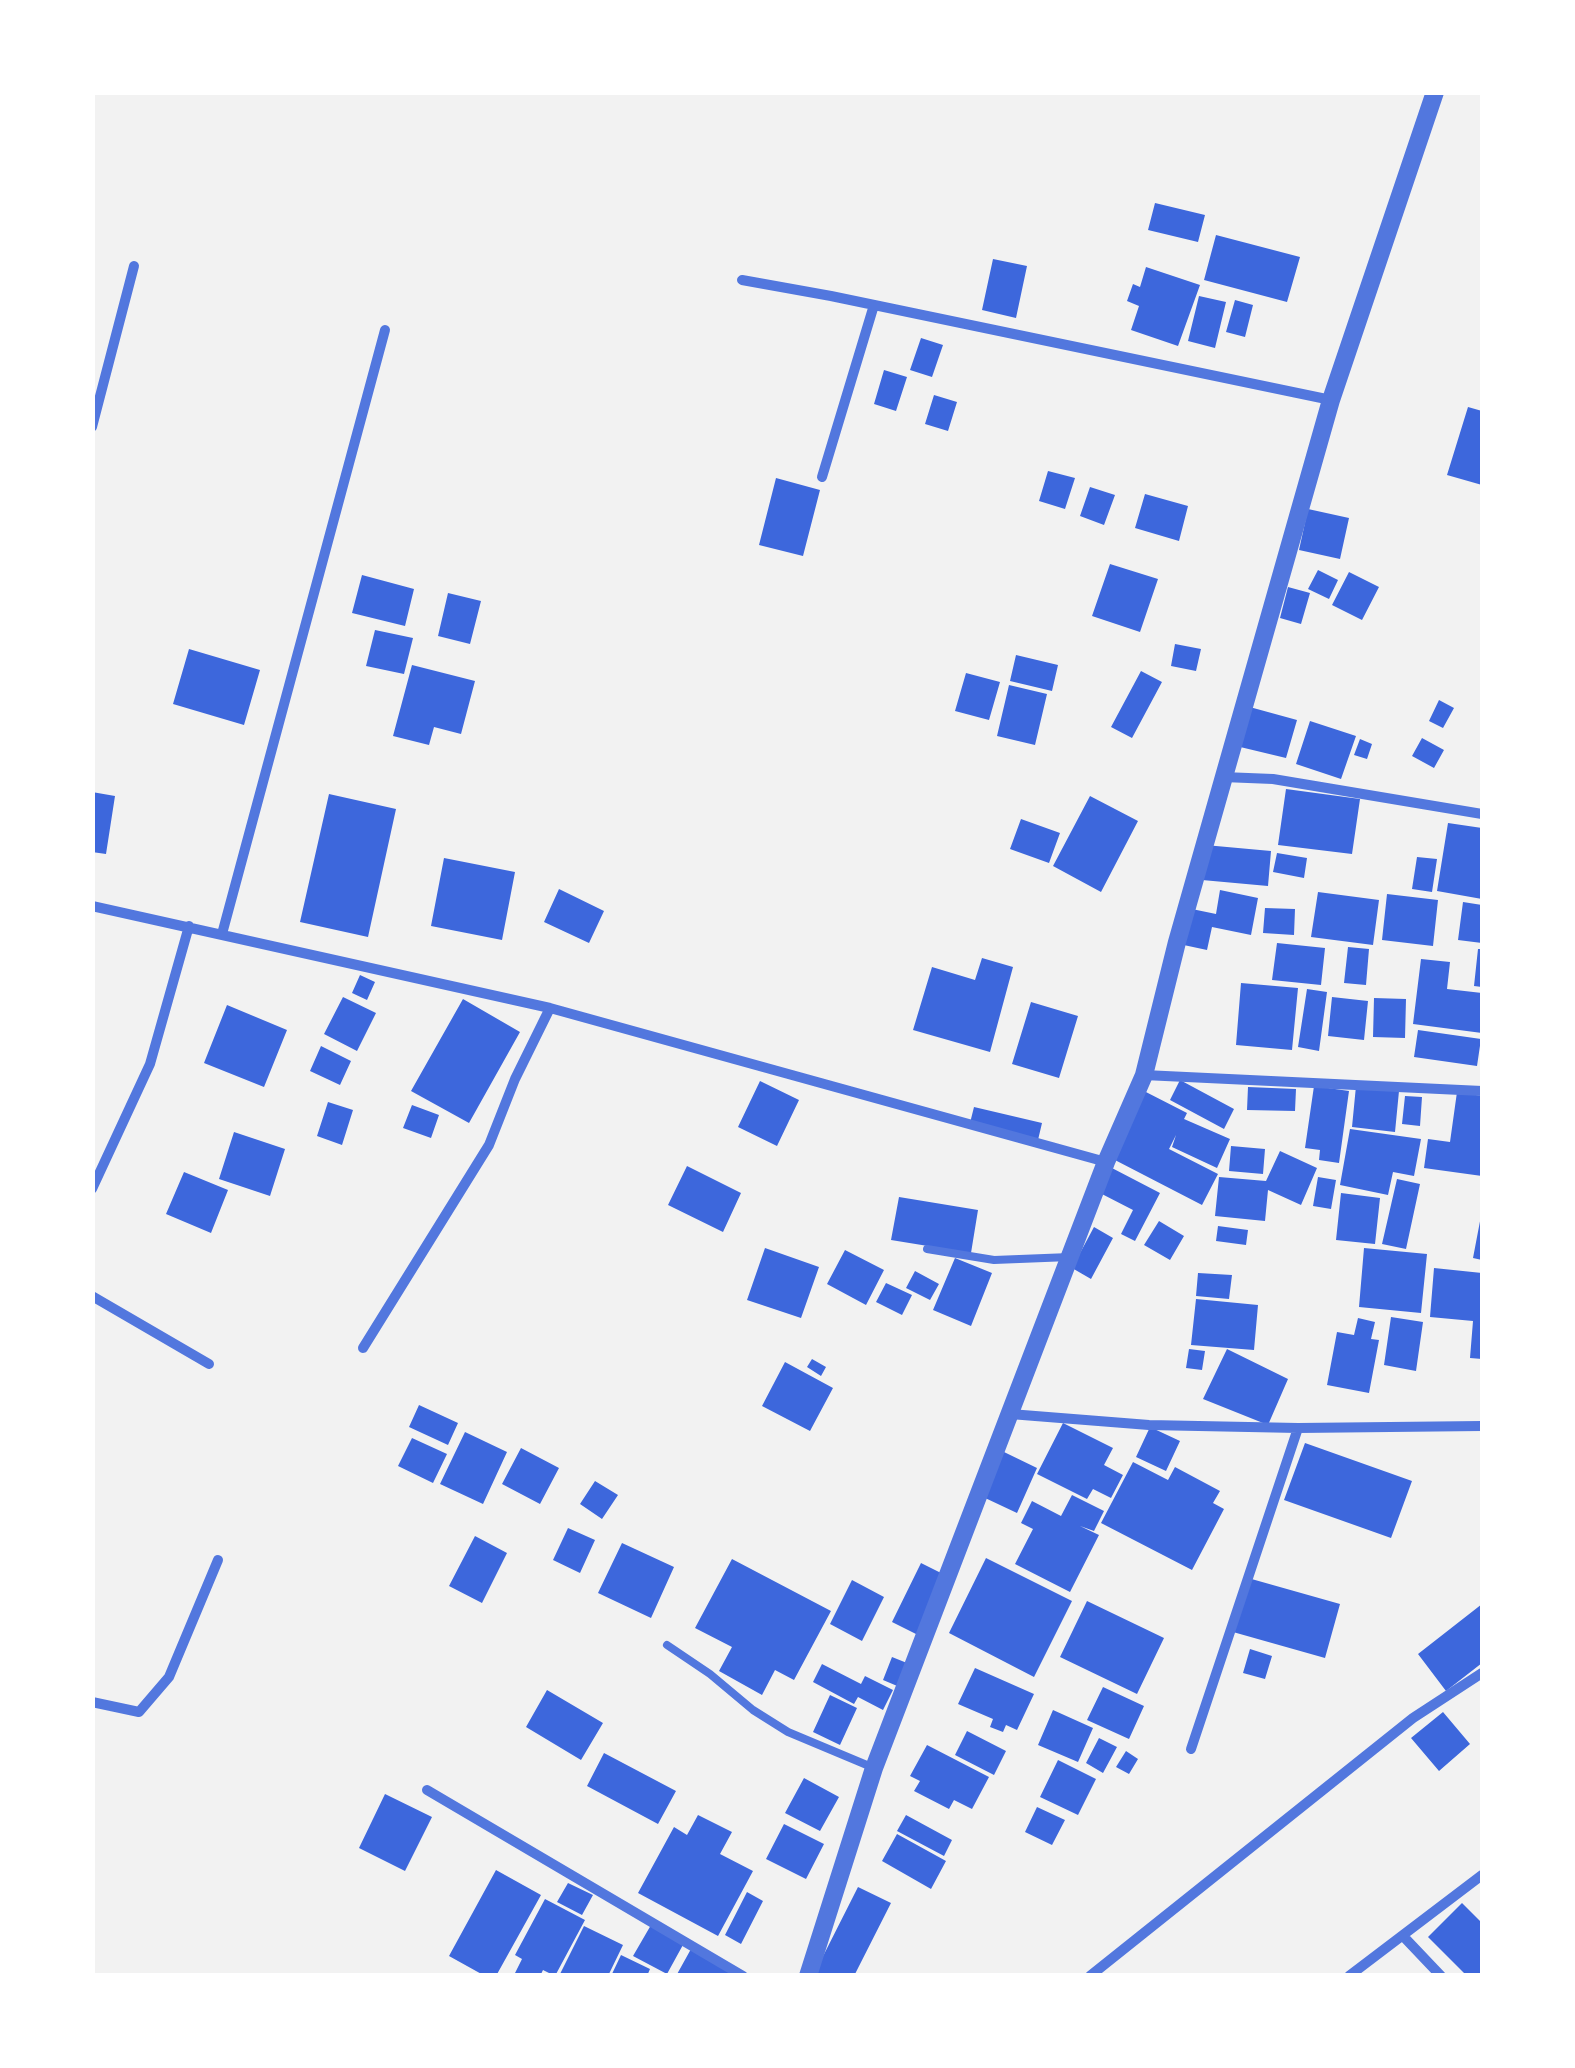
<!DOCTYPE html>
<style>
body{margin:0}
#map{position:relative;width:1575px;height:2068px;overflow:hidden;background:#f2f2f2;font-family:"Open Sans",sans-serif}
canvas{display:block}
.frame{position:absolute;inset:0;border:95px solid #fff;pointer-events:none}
</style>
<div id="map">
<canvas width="1575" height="2068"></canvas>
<div class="frame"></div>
</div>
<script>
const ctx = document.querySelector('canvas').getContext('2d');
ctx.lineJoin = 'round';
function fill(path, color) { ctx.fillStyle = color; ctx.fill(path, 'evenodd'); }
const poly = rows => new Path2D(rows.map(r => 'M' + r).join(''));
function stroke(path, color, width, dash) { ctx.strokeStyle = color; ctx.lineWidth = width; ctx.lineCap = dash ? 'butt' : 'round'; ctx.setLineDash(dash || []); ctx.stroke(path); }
const building = poly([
 [1155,203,1205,215,1198,242,1148,230],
 [1216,235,1300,257,1287,302,1204,280],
 [993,259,1027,266,1016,318,982,310],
 [1146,267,1200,285,1178,346,1131,330,1139,306,1127,301,1133,284,1140,287],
 [1199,296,1226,302,1215,348,1188,341],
 [1235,300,1253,305,1245,337,1226,332],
 [921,338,943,345,932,377,910,370],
 [884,370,907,377,896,411,874,404],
 [934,395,957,402,948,431,925,424],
 [1468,407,1482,411,1482,485,1447,475],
 [1048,471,1075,478,1065,509,1039,501],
 [776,478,820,490,803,556,759,545],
 [1090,487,1115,495,1104,525,1080,516],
 [1145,494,1188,506,1179,541,1135,528],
 [1308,509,1349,518,1340,559,1299,550],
 [1110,564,1158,579,1140,632,1092,616],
 [1318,570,1338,580,1329,599,1308,589],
 [1349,572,1379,587,1362,620,1332,605],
 [362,575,414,589,405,626,352,613],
 [1288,587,1310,593,1301,624,1280,618],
 [448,593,481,601,470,644,438,636],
 [375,630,413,638,404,674,366,666],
 [1175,644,1201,649,1196,671,1171,666],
 [189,649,260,670,244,725,173,704],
 [1016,655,1058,665,1052,691,1010,681],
 [412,665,475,681,461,734,434,727,429,745,393,736],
 [1141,671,1162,682,1132,738,1111,727],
 [966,673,1000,682,989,720,955,711],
 [1009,685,1047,694,1035,745,997,736],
 [1439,700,1454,708,1443,728,1429,721],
 [1246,706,1297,720,1286,758,1236,746],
 [1310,721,1356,736,1341,779,1296,764],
 [1422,738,1444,750,1434,768,1412,756],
 [1360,739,1372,744,1367,759,1354,755],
 [1286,789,1360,799,1352,854,1278,845],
 [92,792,115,796,106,854,92,852],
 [329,794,396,809,368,937,300,922],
 [1090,796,1138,821,1101,892,1053,866],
 [1021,819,1060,833,1049,863,1010,849],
 [1448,823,1482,828,1482,899,1437,891],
 [1205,845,1271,851,1268,886,1202,880],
 [1277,853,1307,858,1304,878,1273,872],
 [1417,857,1437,859,1432,892,1412,889],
 [444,858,515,872,502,940,431,926],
 [559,889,604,911,589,943,544,922],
 [1220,890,1258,898,1251,935,1212,927,1207,950,1179,944,1187,908,1216,914],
 [1318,892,1379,900,1373,945,1311,937],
 [1387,894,1438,900,1433,946,1382,940],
 [1463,902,1482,905,1482,943,1458,940],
 [1265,908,1295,909,1294,935,1263,933],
 [1277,943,1325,948,1321,985,1272,980],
 [1348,947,1369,949,1366,985,1344,983],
 [1478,949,1482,949,1482,987,1474,986],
 [982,958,1013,967,990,1052,913,1030,932,967,975,980],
 [1421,959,1450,962,1447,989,1482,993,1482,1033,1413,1024],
 [360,975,375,982,367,1000,352,993],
 [1241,983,1298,988,1292,1050,1236,1045],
 [1307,989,1327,992,1319,1051,1298,1047],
 [343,997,376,1013,357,1051,324,1034],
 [1332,997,1368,1001,1364,1040,1328,1036],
 [1374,998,1406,999,1405,1038,1373,1037],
 [463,999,520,1032,469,1123,411,1091],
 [1031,1002,1078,1016,1059,1078,1012,1064],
 [227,1005,287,1030,264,1087,204,1063],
 [1418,1030,1481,1039,1477,1066,1414,1057],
 [321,1046,351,1061,340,1085,310,1071],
 [1180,1080,1234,1109,1224,1129,1170,1100],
 [760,1081,799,1100,777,1146,738,1127],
 [1314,1086,1349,1091,1339,1163,1319,1160,1320,1150,1305,1148],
 [1356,1086,1399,1091,1395,1132,1352,1127],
 [1248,1087,1296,1089,1295,1111,1247,1110],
 [1142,1090,1187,1113,1184,1119,1230,1139,1217,1168,1172,1147,1176,1135,1169,1149,1218,1174,1202,1205,1113,1159],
 [1457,1092,1482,1096,1482,1176,1424,1168,1428,1139,1450,1142],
 [1405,1096,1422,1097,1420,1126,1402,1124],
 [328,1102,353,1110,342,1145,317,1136],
 [412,1105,439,1115,431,1138,403,1128],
 [974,1107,1042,1123,1038,1140,970,1123],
 [1350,1129,1421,1139,1414,1176,1393,1172,1388,1195,1340,1185],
 [234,1132,285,1149,270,1196,219,1179],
 [1231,1146,1265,1149,1263,1174,1229,1171],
 [1280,1151,1317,1168,1301,1205,1268,1190,1265,1221,1215,1216,1219,1177,1266,1181],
 [687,1166,741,1193,723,1232,668,1205],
 [1110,1167,1160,1193,1135,1241,1121,1234,1133,1210,1098,1192],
 [184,1172,228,1190,211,1233,166,1214],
 [1318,1177,1336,1180,1331,1209,1313,1206],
 [1397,1179,1420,1184,1406,1249,1382,1244],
 [1341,1193,1380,1198,1375,1244,1336,1240],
 [899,1197,978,1210,971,1253,891,1240],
 [1481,1216,1482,1216,1482,1260,1473,1258],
 [1159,1221,1184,1236,1170,1260,1144,1245],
 [1218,1226,1248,1230,1246,1245,1216,1241],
 [1094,1227,1113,1238,1091,1279,1072,1268],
 [765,1248,819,1267,801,1318,747,1300],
 [1364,1248,1427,1254,1421,1313,1359,1307],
 [845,1250,884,1270,866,1305,827,1284],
 [955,1258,992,1273,971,1326,933,1310],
 [1434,1268,1482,1273,1482,1359,1470,1358,1473,1321,1430,1317],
 [915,1271,939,1284,930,1300,906,1288],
 [1198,1273,1232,1275,1229,1299,1196,1296],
 [886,1283,912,1295,902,1315,876,1302],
 [1196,1299,1258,1305,1254,1350,1191,1345],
 [1391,1317,1423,1322,1416,1371,1384,1365],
 [1358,1318,1375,1322,1371,1339,1379,1340,1369,1393,1327,1385,1337,1332,1354,1335],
 [1189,1349,1205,1351,1202,1370,1186,1368],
 [1227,1349,1288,1379,1268,1425,1203,1399],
 [812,1359,826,1367,821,1376,807,1367],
 [785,1362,833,1388,810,1431,762,1406],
 [419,1405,458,1423,448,1445,409,1427],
 [1063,1423,1113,1448,1104,1465,1123,1475,1111,1498,1093,1489,1087,1499,1037,1474],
 [1150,1427,1180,1441,1166,1471,1136,1457],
 [465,1432,507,1452,483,1504,440,1484],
 [412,1438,447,1454,433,1483,398,1466],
 [1305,1443,1412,1481,1391,1538,1284,1500],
 [521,1448,559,1468,540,1504,502,1484],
 [1004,1452,1037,1468,1017,1513,983,1497],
 [1133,1462,1168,1480,1175,1467,1220,1491,1213,1503,1224,1509,1192,1570,1101,1523],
 [595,1481,618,1495,602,1519,580,1504],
 [1072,1495,1104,1511,1094,1531,1080,1526,1099,1535,1070,1592,1015,1564,1033,1529,1021,1523,1032,1501,1061,1516],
 [568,1528,595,1540,580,1573,553,1560],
 [475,1536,507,1553,482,1603,449,1586],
 [622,1543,674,1567,651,1618,598,1593],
 [986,1558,1072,1601,1034,1677,949,1633],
 [732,1559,831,1611,794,1680,775,1670,762,1695,719,1671,732,1647,695,1628],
 [921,1563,947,1576,918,1635,892,1622],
 [1248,1578,1340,1604,1325,1658,1233,1632],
 [852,1580,884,1597,862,1641,830,1624],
 [1087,1601,1164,1638,1137,1694,1060,1657],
 [1482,1604,1482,1663,1446,1691,1418,1654],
 [1250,1649,1272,1656,1265,1679,1243,1673],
 [892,1657,912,1665,902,1688,883,1680],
 [822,1664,861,1684,865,1676,893,1690,883,1710,858,1697,854,1704,813,1682],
 [975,1668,1034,1694,1017,1730,1006,1725,1003,1732,990,1727,993,1719,958,1704],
 [1103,1687,1144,1706,1129,1739,1087,1720],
 [547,1690,603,1723,581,1760,526,1727],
 [830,1695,857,1708,840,1745,813,1732],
 [1053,1710,1093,1728,1078,1762,1038,1745],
 [1443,1712,1470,1744,1439,1771,1411,1738],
 [967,1731,1006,1751,994,1775,955,1755],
 [1099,1738,1117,1747,1103,1773,1086,1763],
 [927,1745,989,1777,972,1809,954,1800,949,1809,914,1791,920,1781,910,1776],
 [1126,1751,1138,1759,1129,1774,1116,1767],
 [604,1753,676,1791,658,1824,587,1786],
 [1058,1760,1096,1779,1078,1815,1040,1797],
 [804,1778,839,1797,820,1831,785,1813],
 [385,1794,432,1817,405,1871,359,1848],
 [1037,1807,1065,1820,1052,1845,1025,1832],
 [698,1815,732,1832,720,1854,753,1871,718,1936,638,1893,674,1827,687,1835],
 [906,1815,952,1840,944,1856,897,1831],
 [784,1824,824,1844,806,1879,766,1859],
 [897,1834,946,1861,931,1889,882,1861],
 [496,1870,541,1895,496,1976,485,1976,449,1956],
 [568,1883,593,1895,582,1915,557,1902],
 [858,1887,891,1903,854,1976,813,1976],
 [747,1892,763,1901,741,1944,725,1935],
 [545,1899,585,1920,555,1976,543,1970,540,1976,519,1976,515,1973,522,1959,515,1955],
 [1462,1903,1482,1923,1482,1976,1467,1976,1428,1937],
 [651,1925,684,1943,667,1974,633,1956],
 [584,1926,623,1945,608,1976,559,1976],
 [691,1949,740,1976,676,1976],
 [621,1955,650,1969,647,1976,611,1976]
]);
const service = poly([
 [927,1249,994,1260,1070,1257],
 [667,1645,710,1674,753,1710,788,1732,874,1768]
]);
const minor = poly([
 [742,280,831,296,1331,400],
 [92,427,134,266],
 [822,477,874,305],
 [1223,777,1273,779,1482,814],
 [92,906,550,1008,1106,1162],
 [222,934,385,330],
 [1144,1075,1482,1091],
 [92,1189,150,1064,189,926],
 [92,1296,209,1364],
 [363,1348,489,1145,515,1079,550,1008],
 [1010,1414,1149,1425,1298,1428,1482,1426],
 [92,1702,139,1712,169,1677,218,1560],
 [1191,1749,1298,1428],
 [427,1790,743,1976],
 [1403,1936,1441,1976],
 [1090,1976,1413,1718,1482,1673],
 [1349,1976,1482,1875]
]);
const tertiary = poly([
 [808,1976,874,1768,1106,1162,1144,1075,1177,942,1331,400,1435,92]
]);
fill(building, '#3d67dc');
stroke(service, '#5277de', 8);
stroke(minor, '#5277de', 10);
stroke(tertiary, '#5277de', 18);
</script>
